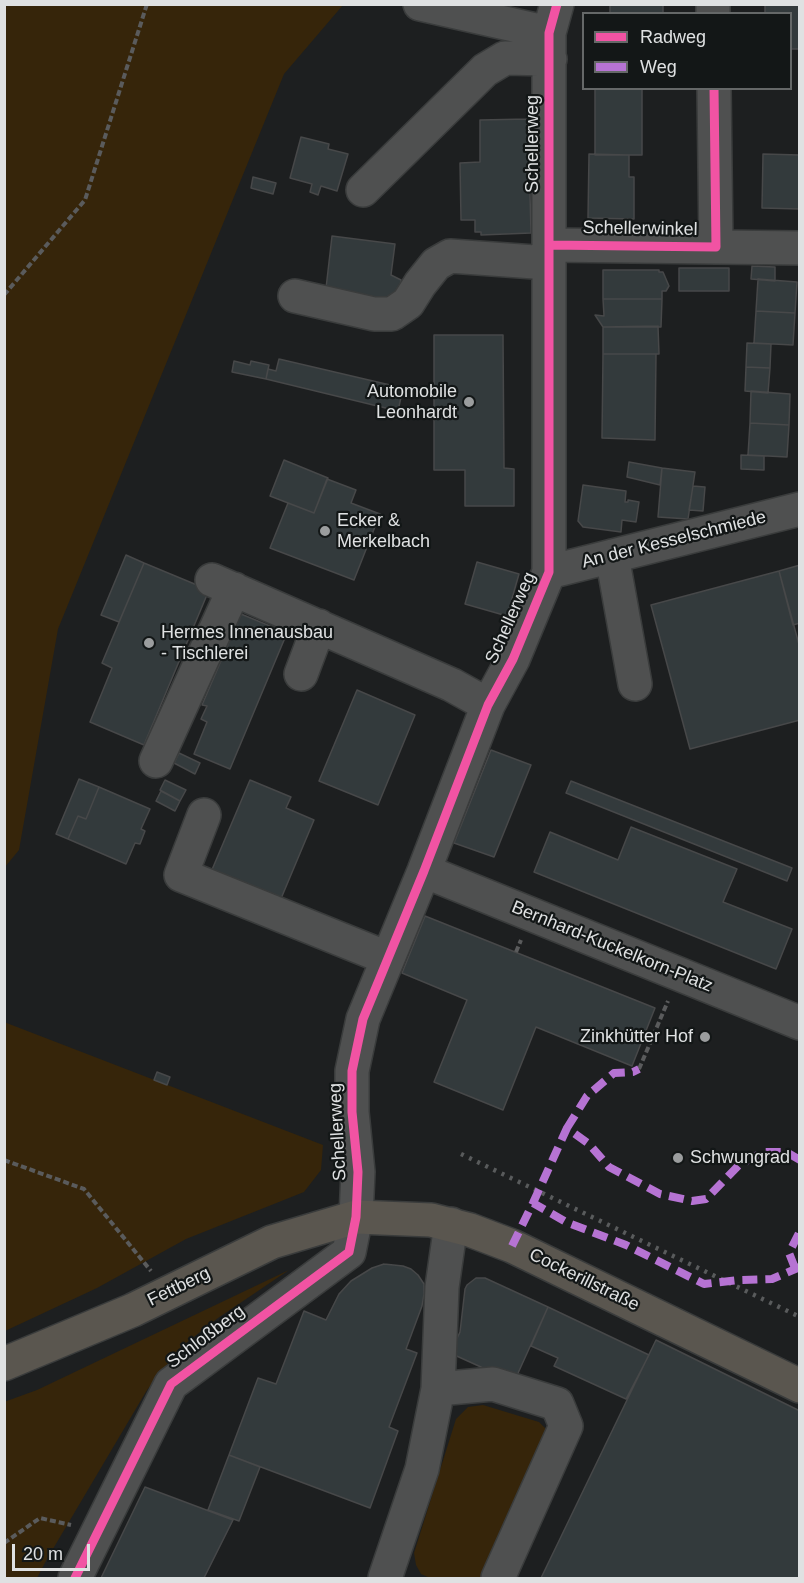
<!DOCTYPE html>
<html>
<head>
<meta charset="utf-8">
<style>
	body { margin:0 }
	#map { position:relative; width:804px; height:1583px; overflow:hidden; background:#1d1f20; font-family:Arial,sans-serif }
	canvas { display:block }
	.frame { position:absolute; inset:0; border:6px solid #dfe1e2; pointer-events:none }
	.legend { position:absolute; left:582px; top:12px; width:210px; height:78px; box-sizing:border-box; background:#131717; border:2px solid #656868; margin:0; padding:8px 10px; list-style:none; font-size:18px; color:#dfe1e2 }
	.legend li { display:flex; align-items:center; gap:12px; height:30px }
	.legend b { width:30px; border:2px solid #656868 }
	.scale { position:absolute; left:12px; top:1544px; width:78px; height:27px; box-sizing:border-box; border:3px solid #dfe1e2; border-top:0; padding-left:8px; font-size:18px; line-height:21px; white-space:nowrap; color:#dfe1e2; -webkit-text-stroke:4px #131717; paint-order:stroke }
</style>
</head>
<body>
<div id="map">
<canvas width="804" height="1583"></canvas>
<div class="frame"></div>
<ul class="legend">
<li><b style="height:8px;background:#f153a3"></b>Radweg</li>
<li><b style="height:8px;background:#b673d3"></b>Weg</li>
</ul>
<div class="scale">20 m</div>
</div>
<script>
const ctx = document.querySelector('canvas').getContext('2d');
ctx.lineJoin = 'round';
function paint(path, color) {
  ctx.fillStyle = color;
  ctx.fill(path, 'evenodd');
}
function shape(rows) {
  const path = new Path2D();
  for (const r of rows) {
    path.moveTo(r[0], r[1]);
    for (let i = 2; i < r.length; i += 2) path.lineTo(r[i], r[i + 1]);
  }
  return path;
}
function trace(path, color, width, dash) {
  ctx.strokeStyle = color;
  ctx.lineWidth = width;
  ctx.lineCap = dash ? 'butt' : 'round';
  ctx.setLineDash(dash || []);
  ctx.stroke(path);
}
function label(font, color, halo, rows, align = 'center') {
  ctx.font = font + ' Arial,sans-serif';
  ctx.lineWidth = 4.5;
  ctx.setLineDash([]);
  ctx.textBaseline = 'middle';
  ctx.strokeStyle = halo;
  ctx.fillStyle = color;
  for (const [text, x, y, turn = 0] of rows) {
    ctx.save();
    ctx.translate(x, y);
    ctx.rotate((+turn || 0) * Math.PI / 180);
    ctx.textAlign = isNaN(turn) ? turn : align;
    if (halo) ctx.strokeText(text, 0, 0);
    ctx.fillText(text, 0, 0);
    ctx.restore();
  }
}
paint(shape([
	[5,4,343,5,284,74,58,629,19,850,5,867],
	[4,1022,323,1145,321,1170,304,1192,186,1239,97,1288,5,1331],
	[289,1270,218,1318,181,1347,147,1390,47,1559,37,1578,5,1578,4,1402,37,1390],
	[483,1405,539,1422,548,1431,482,1578,430,1578,421,1574,416,1565,414,1553,456,1419,468,1407]
]), '#36250a');
const building = shape([
	[610,4,663,4,663,14,610,14,610,4],
	[765,4,800,4,800,49,790,49,790,14,765,14,765,4],
	[595,89,642,89,642,155,595,155,595,89],
	[528,119,531,233,481,235,481,232,475,232,475,220,461,220,460,163,480,162,480,120,528,119],
	[301,137,329,144,328,149,348,154,337,191,321,186,318,195,310,192,312,184,290,178,301,137],
	[589,154,629,155,629,177,634,177,634,219,588,218,589,154],
	[763,154,800,155,800,209,762,208,763,154],
	[253,177,276,183,273,194,251,188,253,177],
	[332,236,395,244,391,275,401,280,398,299,325,297,332,236],
	[752,266,775,267,775,281,751,279,752,266],
	[679,268,729,268,729,291,679,291,679,268],
	[603,270,659,270,659,272,663,272,669,286,666,291,662,291,662,299,603,299,603,270],
	[758,279,797,282,795,313,756,311,758,279],
	[603,299,662,299,661,327,603,327,595,315,604,316,603,299],
	[756,311,795,313,793,345,754,343,756,311],
	[658,326,659,354,603,354,603,327,658,326],
	[434,335,503,335,504,468,514,469,514,506,465,506,465,470,434,470,434,335],
	[747,343,771,344,770,368,746,367,747,343],
	[603,354,656,354,655,440,602,438,603,354],
	[279,359,403,388,398,411,266,379,268,369,276,371,279,359],
	[234,361,250,365,251,361,269,365,266,379,232,372,234,361],
	[746,367,770,368,768,393,745,391,746,367],
	[751,391,790,394,789,425,750,423,751,391],
	[750,423,789,425,787,457,748,455,750,423],
	[741,455,764,456,764,470,741,469,741,455],
	[284,460,328,478,314,513,270,496,284,460],
	[629,462,662,468,660,485,627,477,629,462],
	[662,468,695,472,688,519,658,517,662,468],
	[327,479,356,490,351,503,380,514,354,580,270,548,288,503,314,513,327,479],
	[583,485,626,491,625,502,628,502,628,500,639,502,636,522,622,520,621,532,583,527,578,521,583,485],
	[693,486,705,487,703,511,689,510,693,486],
	[126,555,144,563,119,622,101,615,126,555],
	[477,562,519,574,507,616,465,604,477,562],
	[144,563,209,590,144,745,90,722,112,668,102,663,144,563],
	[800,565,800,623,793,625,779,571,800,565],
	[779,571,800,648,800,720,690,749,651,605,779,571],
	[241,614,287,633,230,769,194,754,207,722,201,719,207,706,202,705,241,614],
	[357,690,415,715,378,805,319,781,357,690],
	[491,750,531,765,494,857,454,843,491,750],
	[179,753,200,763,195,774,174,763,179,753],
	[79,779,99,787,86,819,78,816,68,839,56,834,79,779],
	[165,780,186,790,180,801,160,790,165,780],
	[250,780,291,797,286,808,314,820,280,901,211,872,250,780],
	[571,781,792,868,787,881,566,793,571,781],
	[99,787,150,809,141,829,145,831,140,844,135,843,126,864,68,839,78,816,86,819,99,787],
	[161,791,180,801,175,811,156,801,161,791],
	[631,827,737,869,723,902,792,929,776,969,534,872,550,832,618,860,631,827],
	[425,916,655,1008,632,1066,536,1027,503,1110,434,1082,467,1000,402,973,425,916],
	[157,1072,170,1077,167,1085,154,1080,157,1072],
	[384,1264,403,1266,411,1269,418,1275,424,1284,424,1294,422,1306,406,1349,417,1353,389,1427,398,1431,370,1508,229,1455,258,1378,276,1384,304,1311,326,1320,339,1294,351,1281,372,1268,384,1264],
	[476,1278,485,1278,548,1307,514,1382,450,1353,460,1332,465,1289,467,1285,476,1278],
	[548,1307,649,1355,626,1399,554,1366,558,1358,531,1346,548,1307],
	[656,1340,800,1411,800,1578,541,1578,656,1340],
	[229,1455,260,1467,239,1521,208,1510,229,1455],
	[145,1487,233,1520,204,1578,101,1578,145,1487]
]);
paint(building, '#333a3c');
trace(building, '#474849', 1.5);
const minor = shape([
	[420,4,549,33],
	[713,4,713,14],
	[363,190,485,70,505,58,550,59],
	[549,245,716,247,714,88],
	[716,247,800,248],
	[295,296,374,314,392,314,408,303,420,284,436,264,450,256,549,263],
	[612,556,635,684],
	[549,572,800,509],
	[212,580,452,685,488,705],
	[301,674,319,626],
	[156,761,234,589],
	[204,815,181,875,387,958],
	[424,871,800,1023],
	[438,1389,493,1384,557,1404,566,1426,498,1578],
	[75,1578,171,1384,349,1252,356,1217,358,1172,352,1112,352,1071,363,1019,424,871,488,705,513,659,549,572,549,33,557,4],
	[385,1578,422,1469,438,1389,442,1287,451,1224]
]);
const major = shape([
	[4,1364,133,1310,272,1242,356,1217,431,1220,470,1230,512,1246,800,1386]
]);
trace(minor, '#3a3c3c', 36);
trace(major, '#3a3c3c', 36);
trace(shape([
	[4,295,85,200,147,4],
	[516,952,521,940],
	[639,1069,668,1001],
	[4,1160,84,1189,151,1271],
	[4,1543,40,1518,71,1525]
]), '#5a5b5c', 4, [6, 3]);
trace(minor, '#4f5050', 33);
trace(major, '#5a564f', 33);
trace(shape([
	[461,1154,800,1317]
]), '#595b5c', 4.5, [3, 6]);
trace(shape([
	[567,1128,587,1096,614,1073,633,1072,639,1069],
	[533,1203,567,1128,589,1144,609,1167,660,1194,692,1201,706,1199,739,1165,763,1152,786,1152,800,1160],
	[512,1246,533,1203,566,1222,626,1245,704,1284,739,1280,772,1279,800,1267],
	[795,1268,789,1253,800,1231]
]), '#b673d3', 8, [15, 8]);
trace(shape([
	[549,245,716,247,714,88],
	[75,1578,171,1384,349,1252,356,1217,358,1172,352,1112,352,1071,363,1019,424,871,488,705,513,659,549,572,549,33,557,4]
]), '#f153a3', 9);
for (const [x, y, r, color] of [
	[469,402,6,"#9b9d9e"],
	[325,531,6,"#9b9d9e"],
	[149,643,6,"#9b9d9e"],
	[705,1037,6,"#9b9d9e"],
	[678,1158,6,"#9b9d9e"]
]) {
  const dot = new Path2D();
  dot.arc(x, y, r, 0, 2 * Math.PI);
  ctx.fillStyle = color;
  ctx.fill(dot);
  trace(dot, '#131717', 2);
}
label('18px', '#dfe1e2', '#131717', [
	["Schellerweg",533,144,-90],
	["Schellerwinkel",640,229,1],
	["An der Kesselschmiede",674,540,-14],
	["Schellerweg",511,618,-66],
	["Bernhard-Kuckelkorn-Platz",612,947,22],
	["Schellerweg",338,1132,-93],
	["Cockerillstraße",584,1280,26],
	["Fettberg",179,1287,-26],
	["Schloßberg",206,1337,-37]
]);
label('18px', '#dfe1e2', '#131717', [
	["Automobile",457,392,"right"],
	["Leonhardt",457,413,"right"],
	["Ecker &",337,521],
	["Merkelbach",337,542],
	["Hermes Innenausbau",161,633],
	["- Tischlerei",161,654],
	["Zinkhütter Hof",693,1037,"right"],
	["Schwungrad",690,1158]
], 'left');
</script>
</body>
</html>
